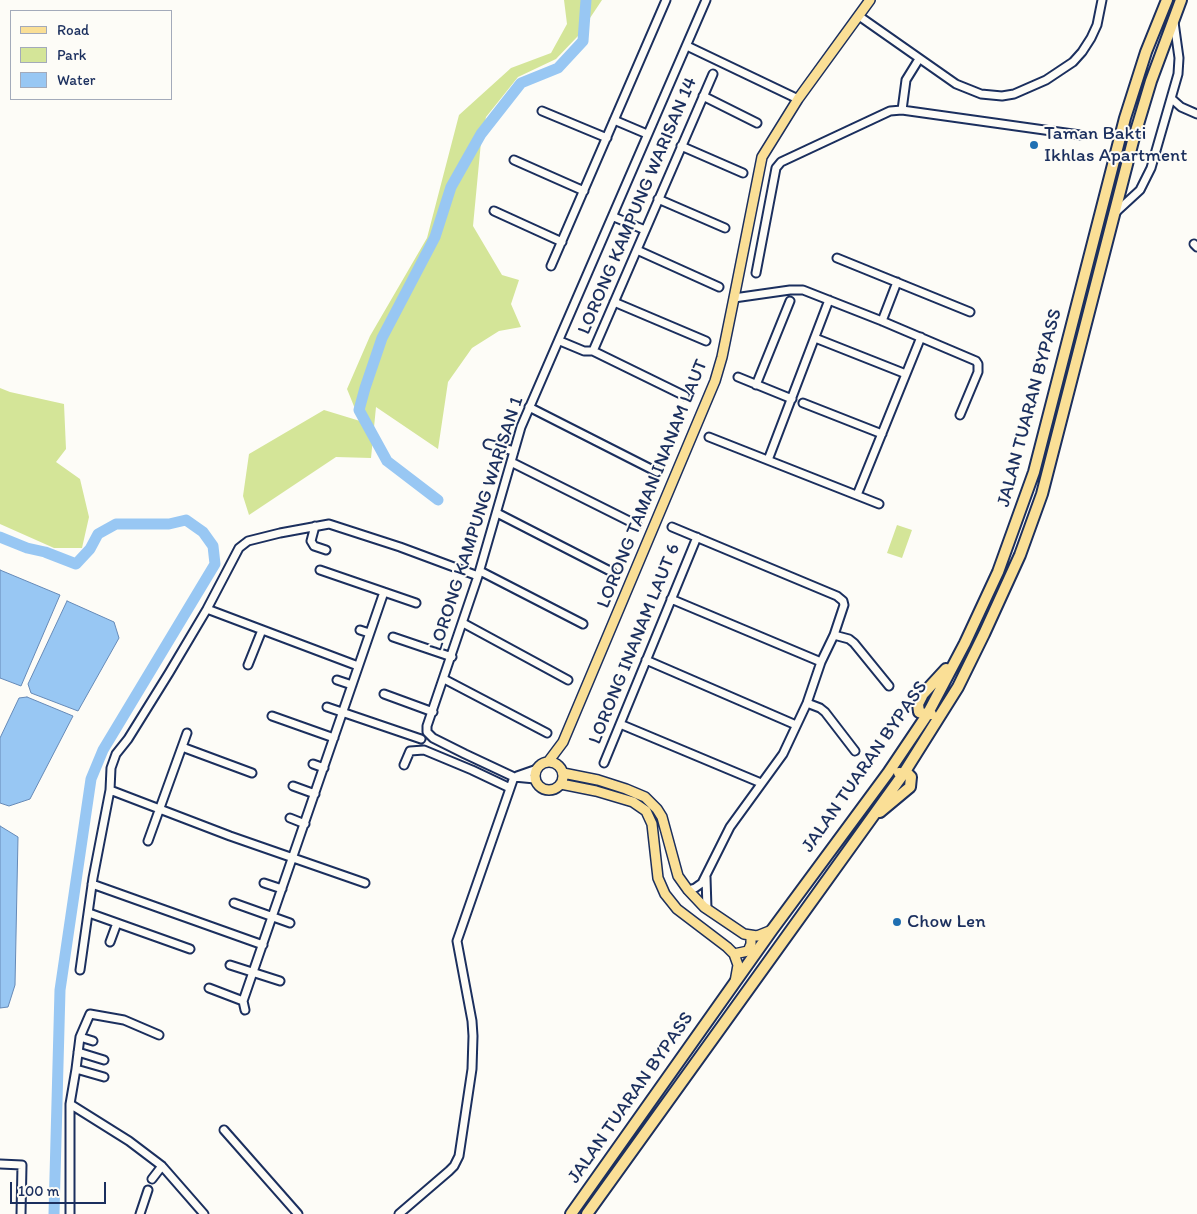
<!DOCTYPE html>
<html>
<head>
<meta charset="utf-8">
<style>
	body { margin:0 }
	#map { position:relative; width:1197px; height:1214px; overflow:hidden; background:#fdfcf7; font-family:Itim,sans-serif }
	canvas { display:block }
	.legend { position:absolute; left:10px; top:10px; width:162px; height:90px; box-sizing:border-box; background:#fdfcf7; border:1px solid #a3aaba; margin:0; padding:6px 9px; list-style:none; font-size:15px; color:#1b2f5e }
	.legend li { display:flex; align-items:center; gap:10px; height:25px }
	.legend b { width:25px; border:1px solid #a3aaba }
	.scale { position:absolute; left:10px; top:1182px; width:96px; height:22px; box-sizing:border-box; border:2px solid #1b2f5e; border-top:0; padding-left:6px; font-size:15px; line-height:18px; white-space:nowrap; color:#1b2f5e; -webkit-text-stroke:4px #fdfcf7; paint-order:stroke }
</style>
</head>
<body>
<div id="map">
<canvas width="1197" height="1214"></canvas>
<ul class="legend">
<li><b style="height:6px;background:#fadf96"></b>Road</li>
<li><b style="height:14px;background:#d4e598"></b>Park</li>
<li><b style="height:14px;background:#98c7f3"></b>Water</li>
</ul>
<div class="scale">100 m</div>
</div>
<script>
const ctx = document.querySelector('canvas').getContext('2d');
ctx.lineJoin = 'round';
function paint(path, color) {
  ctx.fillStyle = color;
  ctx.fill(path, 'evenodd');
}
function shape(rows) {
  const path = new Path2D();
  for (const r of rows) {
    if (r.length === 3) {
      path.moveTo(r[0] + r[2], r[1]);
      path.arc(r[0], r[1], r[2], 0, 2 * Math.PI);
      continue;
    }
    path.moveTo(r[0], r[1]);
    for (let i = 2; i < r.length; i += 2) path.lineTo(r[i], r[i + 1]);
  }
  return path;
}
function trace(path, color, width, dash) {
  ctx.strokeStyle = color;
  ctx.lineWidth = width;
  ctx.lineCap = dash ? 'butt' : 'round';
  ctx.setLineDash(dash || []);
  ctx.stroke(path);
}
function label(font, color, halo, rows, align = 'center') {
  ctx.font = font + ' Itim,sans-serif';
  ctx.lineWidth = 4;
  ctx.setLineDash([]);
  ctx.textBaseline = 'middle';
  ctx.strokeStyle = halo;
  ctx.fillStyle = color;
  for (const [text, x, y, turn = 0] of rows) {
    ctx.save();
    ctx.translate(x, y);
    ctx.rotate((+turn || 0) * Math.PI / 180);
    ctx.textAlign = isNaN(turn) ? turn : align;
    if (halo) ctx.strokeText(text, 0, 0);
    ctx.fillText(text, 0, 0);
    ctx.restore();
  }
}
paint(shape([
	[564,0,602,0,578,36,556,59,518,77,486,117,481,142,473,226,502,275,519,280,511,304,521,327,499,331,472,348,448,382,438,449,376,407,371,458,336,457,249,515,243,496,249,454,324,410,360,421,347,389,370,336,427,238,459,115,511,68,551,53,567,24],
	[0,388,10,392,64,404,66,449,56,462,80,479,89,517,82,548,54,548,0,524],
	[897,525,912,530,902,558,887,553]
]), '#d4e598');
const water = shape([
	[0,570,60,595,21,686,0,678,0,570],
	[67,601,114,622,119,638,78,711,31,693,28,684,67,601],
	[27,697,73,716,30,799,9,806,0,803,0,738,19,698,27,697],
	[0,826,18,837,15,985,8,1007,0,1008,0,826]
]);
paint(water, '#98c7f3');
trace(water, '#668ab7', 1);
trace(shape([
	[438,500,387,461,359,410,365,388,382,338,435,237,451,187,481,134,521,83,558,68,583,41,586,0],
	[0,537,27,548,45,552,76,564,90,549,98,534,116,524,169,524,186,520,203,532,213,546,215,564,103,750,91,779,60,990,54,1214]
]), '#98c7f3', 11);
const minor = shape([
	[859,16,956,84,981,94,1002,96,1014,94,1046,80,1073,62,1082,52,1091,38,1097,25,1102,0],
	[687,46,798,99],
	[703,96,757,123],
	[1172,99,1181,107,1197,114],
	[902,110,906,80,919,59],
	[542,111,607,138],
	[614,120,647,134],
	[681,146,743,173],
	[514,160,584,191],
	[658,199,725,228],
	[494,211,562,242],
	[1115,213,1140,190,1151,168,1178,74,1179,58,1174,22],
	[614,217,645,230],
	[1194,244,1197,247],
	[637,250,719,287],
	[837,258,970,312],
	[551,266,666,0],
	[756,273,776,168,781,162,890,111,902,110,1080,135],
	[734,298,790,290,803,290,882,321,976,361,978,364,978,372,960,415],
	[614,302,706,341],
	[882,321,897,282],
	[815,338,906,374],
	[560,341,584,351,593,351,685,396],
	[593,351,713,74],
	[738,377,792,399],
	[756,385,790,301],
	[803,403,882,434],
	[529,407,657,472],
	[709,437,879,504],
	[488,444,514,451],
	[768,460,829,300],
	[511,462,637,525],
	[857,495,921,337],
	[497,513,612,572],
	[315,526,311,541,314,546,326,550],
	[672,527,837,596,843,601,844,605,834,635,821,662,807,703,783,754,730,827,702,883,695,888,688,890],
	[320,570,416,603],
	[480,571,583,624],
	[671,599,821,662],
	[207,609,358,666],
	[463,623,568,680],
	[360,630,369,633],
	[834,635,849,639,854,643,889,686],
	[393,637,452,657],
	[646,660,796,725],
	[248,665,262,630],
	[444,679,547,733],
	[337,680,352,685],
	[384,694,433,712],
	[807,703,820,708,825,712,855,751],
	[327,707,421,739],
	[272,716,334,738],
	[620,724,761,783],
	[182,747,252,773],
	[604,763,697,537],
	[313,764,324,768],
	[404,765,410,751,424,750,472,770,510,788],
	[517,776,537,769],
	[535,779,514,777,465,754,433,738,427,732,427,726,478,576,521,427,706,0],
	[293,786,315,794],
	[110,790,230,836,365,883],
	[290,818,305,824],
	[148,841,187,733],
	[706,877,707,909],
	[264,883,282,889],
	[92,884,263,945],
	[234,903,290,923],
	[89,913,190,949],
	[110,942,117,923],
	[230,965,280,981],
	[80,970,93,878,110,790,111,768,116,754,128,739,169,673,207,609,239,548,248,541,280,533,329,524,400,547,478,576],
	[209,988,243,1001],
	[245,1010,243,1001,384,592],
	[159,1035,124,1020,90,1014,80,1037,76,1069,70,1104,129,1141,162,1166,204,1214],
	[80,1037,93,1041],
	[78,1052,104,1060],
	[76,1069,104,1077],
	[224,1130,298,1214],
	[0,1164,22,1165,21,1214],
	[152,1179,162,1166],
	[70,1214,70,1104],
	[140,1214,148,1190],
	[399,1214,449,1171,454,1166,459,1156,472,1069,473,1036,472,1021,457,941,514,777]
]);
const major = shape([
	[549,776,14],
	[548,762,563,742,715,381,722,357,734,298,762,157,798,99,870,0],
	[563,773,598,780,626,789,645,797,657,809,662,817,678,876,688,890,704,907,744,934,757,936,772,930],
	[561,784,596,791,633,802,646,811,652,824,658,878,665,894,677,909,727,947,734,954,738,965,735,982],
	[734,954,748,951,751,944,751,936]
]);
const highway = shape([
	[931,714,927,715,919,712,918,704,923,694,946,669],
	[880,812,910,787,911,777,908,774,899,773],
	[571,1214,772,930,888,773,927,715,965,643,998,572,1034,472,1125,118,1146,52,1167,0],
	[587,1214,904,773,958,687,984,634,1020,555,1042,494,1133,141,1151,81,1181,0]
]);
trace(minor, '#1b2f5e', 11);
trace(major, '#1b2f5e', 12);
trace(highway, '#1b2f5e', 14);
trace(minor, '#fdfcf7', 7);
trace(major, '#fadf96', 9);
trace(highway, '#fadf96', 10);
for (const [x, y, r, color] of [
	[1034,145,5,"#1f6fb2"],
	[897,922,5,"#1f6fb2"]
]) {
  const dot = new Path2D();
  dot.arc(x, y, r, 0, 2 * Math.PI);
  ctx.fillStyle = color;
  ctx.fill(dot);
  trace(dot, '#fdfcf7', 2);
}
label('19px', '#1b2f5e', '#fdfcf7', [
	["Taman Bakti",1044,134],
	["Ikhlas Apartment",1044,156],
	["Chow Len",907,922]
], 'left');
label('19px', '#1b2f5e', '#fdfcf7', [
	["LORONG KAMPUNG WARISAN 14",638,206,-67],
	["JALAN TUARAN BYPASS",1030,408,-75],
	["LORONG TAMAN INANAM LAUT",653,484,-68],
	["LORONG KAMPUNG WARISAN 1",477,524,-72],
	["LORONG INANAM LAUT 6",635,644,-68],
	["JALAN TUARAN BYPASS",865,767,-55],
	["JALAN TUARAN BYPASS",631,1098,-55]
]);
</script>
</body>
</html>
